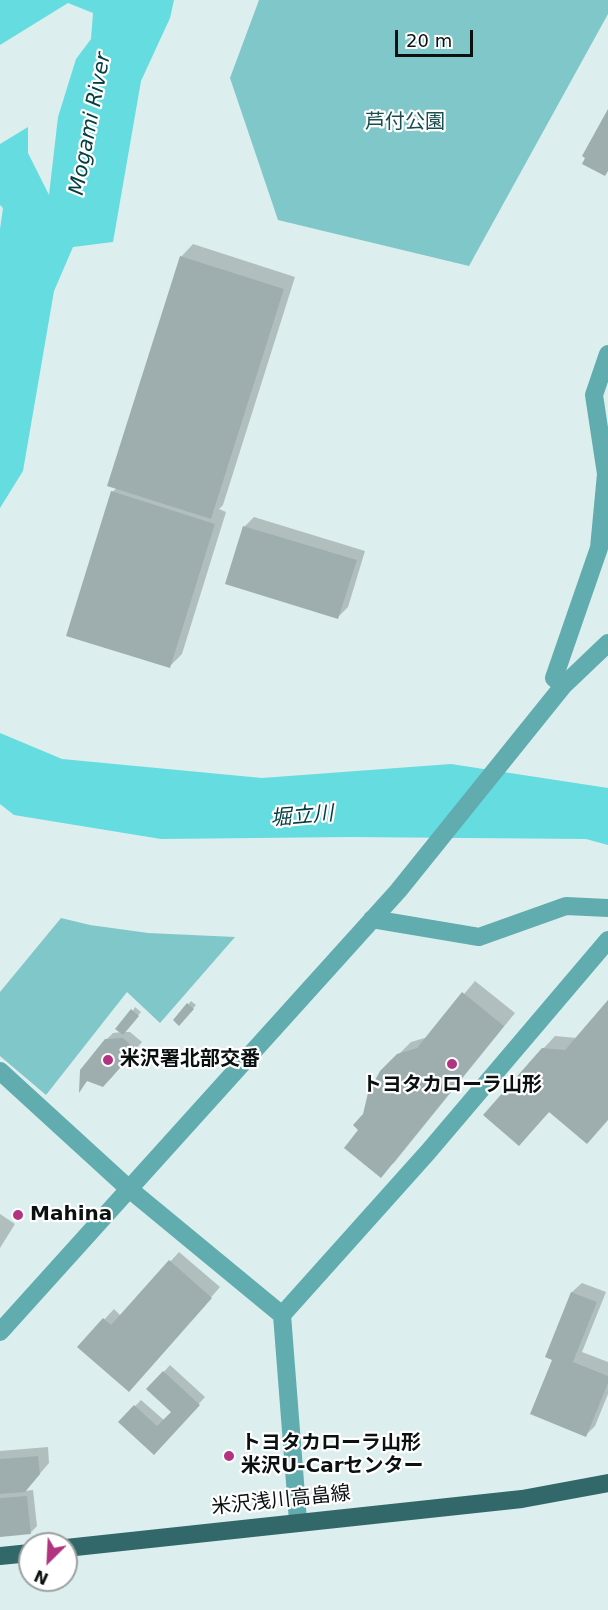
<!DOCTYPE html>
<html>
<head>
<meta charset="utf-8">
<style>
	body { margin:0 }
	#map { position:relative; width:608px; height:1610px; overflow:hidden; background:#dceeee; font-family:"DejaVu Sans",sans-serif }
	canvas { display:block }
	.north { position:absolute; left:18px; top:1532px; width:60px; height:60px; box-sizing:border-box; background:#fff; border:2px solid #9da0a0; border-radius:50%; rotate:204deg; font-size:16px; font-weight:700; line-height:24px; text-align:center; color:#0b1111 }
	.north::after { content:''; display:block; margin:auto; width:21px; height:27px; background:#b23380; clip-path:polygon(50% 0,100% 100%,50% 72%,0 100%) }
	.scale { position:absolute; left:395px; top:30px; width:78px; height:27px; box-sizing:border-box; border:3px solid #0b1111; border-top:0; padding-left:8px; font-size:18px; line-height:21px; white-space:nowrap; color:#0b1111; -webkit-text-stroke:4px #fff; paint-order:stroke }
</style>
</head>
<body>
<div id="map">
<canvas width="608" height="1610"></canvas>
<div class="north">N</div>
<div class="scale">20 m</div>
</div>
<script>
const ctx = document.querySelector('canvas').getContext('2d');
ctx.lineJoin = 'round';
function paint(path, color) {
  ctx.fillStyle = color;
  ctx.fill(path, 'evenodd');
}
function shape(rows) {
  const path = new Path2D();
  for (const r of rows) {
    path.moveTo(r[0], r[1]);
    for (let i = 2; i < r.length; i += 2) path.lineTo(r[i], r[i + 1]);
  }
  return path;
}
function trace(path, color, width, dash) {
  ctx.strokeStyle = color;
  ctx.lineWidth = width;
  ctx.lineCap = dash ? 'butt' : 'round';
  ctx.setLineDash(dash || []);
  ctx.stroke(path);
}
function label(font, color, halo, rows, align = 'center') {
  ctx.font = font + ' "DejaVu Sans","Noto Sans JP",sans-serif';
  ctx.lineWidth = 4.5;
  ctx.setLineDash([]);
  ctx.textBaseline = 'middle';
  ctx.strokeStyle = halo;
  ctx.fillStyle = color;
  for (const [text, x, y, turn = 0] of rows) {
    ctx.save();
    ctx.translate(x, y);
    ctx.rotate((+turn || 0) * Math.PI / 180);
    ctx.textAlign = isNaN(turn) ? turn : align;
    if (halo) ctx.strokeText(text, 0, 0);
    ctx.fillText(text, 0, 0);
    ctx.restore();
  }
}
paint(shape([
	[259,0,608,0,608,14,469,266,278,220,230,78],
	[61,918,90,925,148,933,235,937,160,1023,127,992,46,1095,0,1056,0,992]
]), '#7fc7c9');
paint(shape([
	[0,0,174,0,170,18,141,81,113,242,73,247,54,291,23,471,0,508,0,229,3,208,0,205,0,144,28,127,28,153,49,195,58,117,76,59,91,39,93,13,68,3,0,45],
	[0,733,62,759,262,778,451,764,608,788,608,845,586,839,349,837,161,839,14,815,0,804]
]), '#65dcdf');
paint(shape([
	[193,244,295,277,223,505,219,509,226,512,182,654,170,666,112,492,117,488,181,257],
	[254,517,365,551,348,607,338,617,227,583,245,526],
	[475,981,515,1013,393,1164,360,1129,381,1072,411,1042,428,1037],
	[191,1001,196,1005,182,1021,175,1020],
	[608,1002,608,1119,550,1111,519,1144,543,1049,555,1036,577,1038],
	[135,1007,141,1012,124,1032,130,1032,142,1042,110,1079,88,1080,80,1089,106,1040,113,1033,122,1032],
	[0,1214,15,1224,0,1248],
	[179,1252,220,1287,138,1381,79,1347,114,1309,121,1316],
	[582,1283,606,1292,582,1352,608,1362,608,1394,595,1426,586,1435,554,1359,572,1292],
	[170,1365,205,1397,161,1446,120,1422,141,1400,165,1421,173,1412,148,1389],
	[48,1447,49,1463,25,1491,33,1490,37,1526,30,1533,0,1535,0,1451]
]), '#0003');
paint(shape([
	[608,109,608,171,605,176,582,164,585,158,582,156],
	[180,256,284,289,211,519,107,486],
	[111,491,215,524,170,668,66,636],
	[243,526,357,560,338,619,225,584],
	[462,992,504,1026,381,1178,344,1148,358,1130,353,1125,363,1114,368,1093,380,1071,397,1054,417,1048],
	[608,1000,608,1120,587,1144,549,1112,519,1146,483,1115,542,1048,565,1050],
	[187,1003,194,1009,179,1026,173,1020],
	[131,1009,139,1016,123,1035,115,1029],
	[123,1038,136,1050,103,1087,87,1081,79,1093,80,1070,105,1039],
	[169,1260,212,1298,129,1392,77,1347,103,1318,111,1325],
	[571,1292,597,1302,573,1362,608,1376,608,1383,586,1437,530,1414,552,1360,545,1357],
	[163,1371,200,1405,154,1455,118,1422,134,1405,157,1426,171,1412,146,1389],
	[38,1456,40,1474,25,1492,0,1494,0,1459],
	[27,1496,31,1534,0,1537,0,1498]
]), '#9eaeae');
trace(shape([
	[563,686,554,678,599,548,606,474,594,395,608,354],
	[372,919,479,937,566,906,608,908],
	[0,1071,128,1188,282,1315,298,1521],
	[282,1315,428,1152,608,940],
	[0,1332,398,891,563,686,608,643]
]), '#60acae', 18);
trace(shape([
	[66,1548,522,1499,608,1483],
	[0,1556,30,1553]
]), '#33686a', 18);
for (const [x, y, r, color] of [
	[108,1060,6,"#b23380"],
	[452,1064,6,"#b23380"],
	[18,1215,6,"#b23380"],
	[229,1456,6,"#b23380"]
]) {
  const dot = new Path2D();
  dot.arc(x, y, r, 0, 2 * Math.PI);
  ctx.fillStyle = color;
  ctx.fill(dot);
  trace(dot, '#fff', 2);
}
label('20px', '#194e4f', '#fff', [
	["芦付公園",405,123]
]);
label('bold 20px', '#0b1111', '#fff', [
	["米沢署北部交番",120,1060],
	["トヨタカローラ山形",452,1086,"center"],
	["Mahina",30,1215],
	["トヨタカローラ山形",241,1444],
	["米沢U-Carセンター",241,1467]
], 'left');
label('20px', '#0b1111', '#fff', [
	["米沢浅川高畠線",281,1501,-6]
]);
label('italic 21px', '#033e40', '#fff', [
	["Mogami River",91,124,-79],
	["堀立川",302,817,-5]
]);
</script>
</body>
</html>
